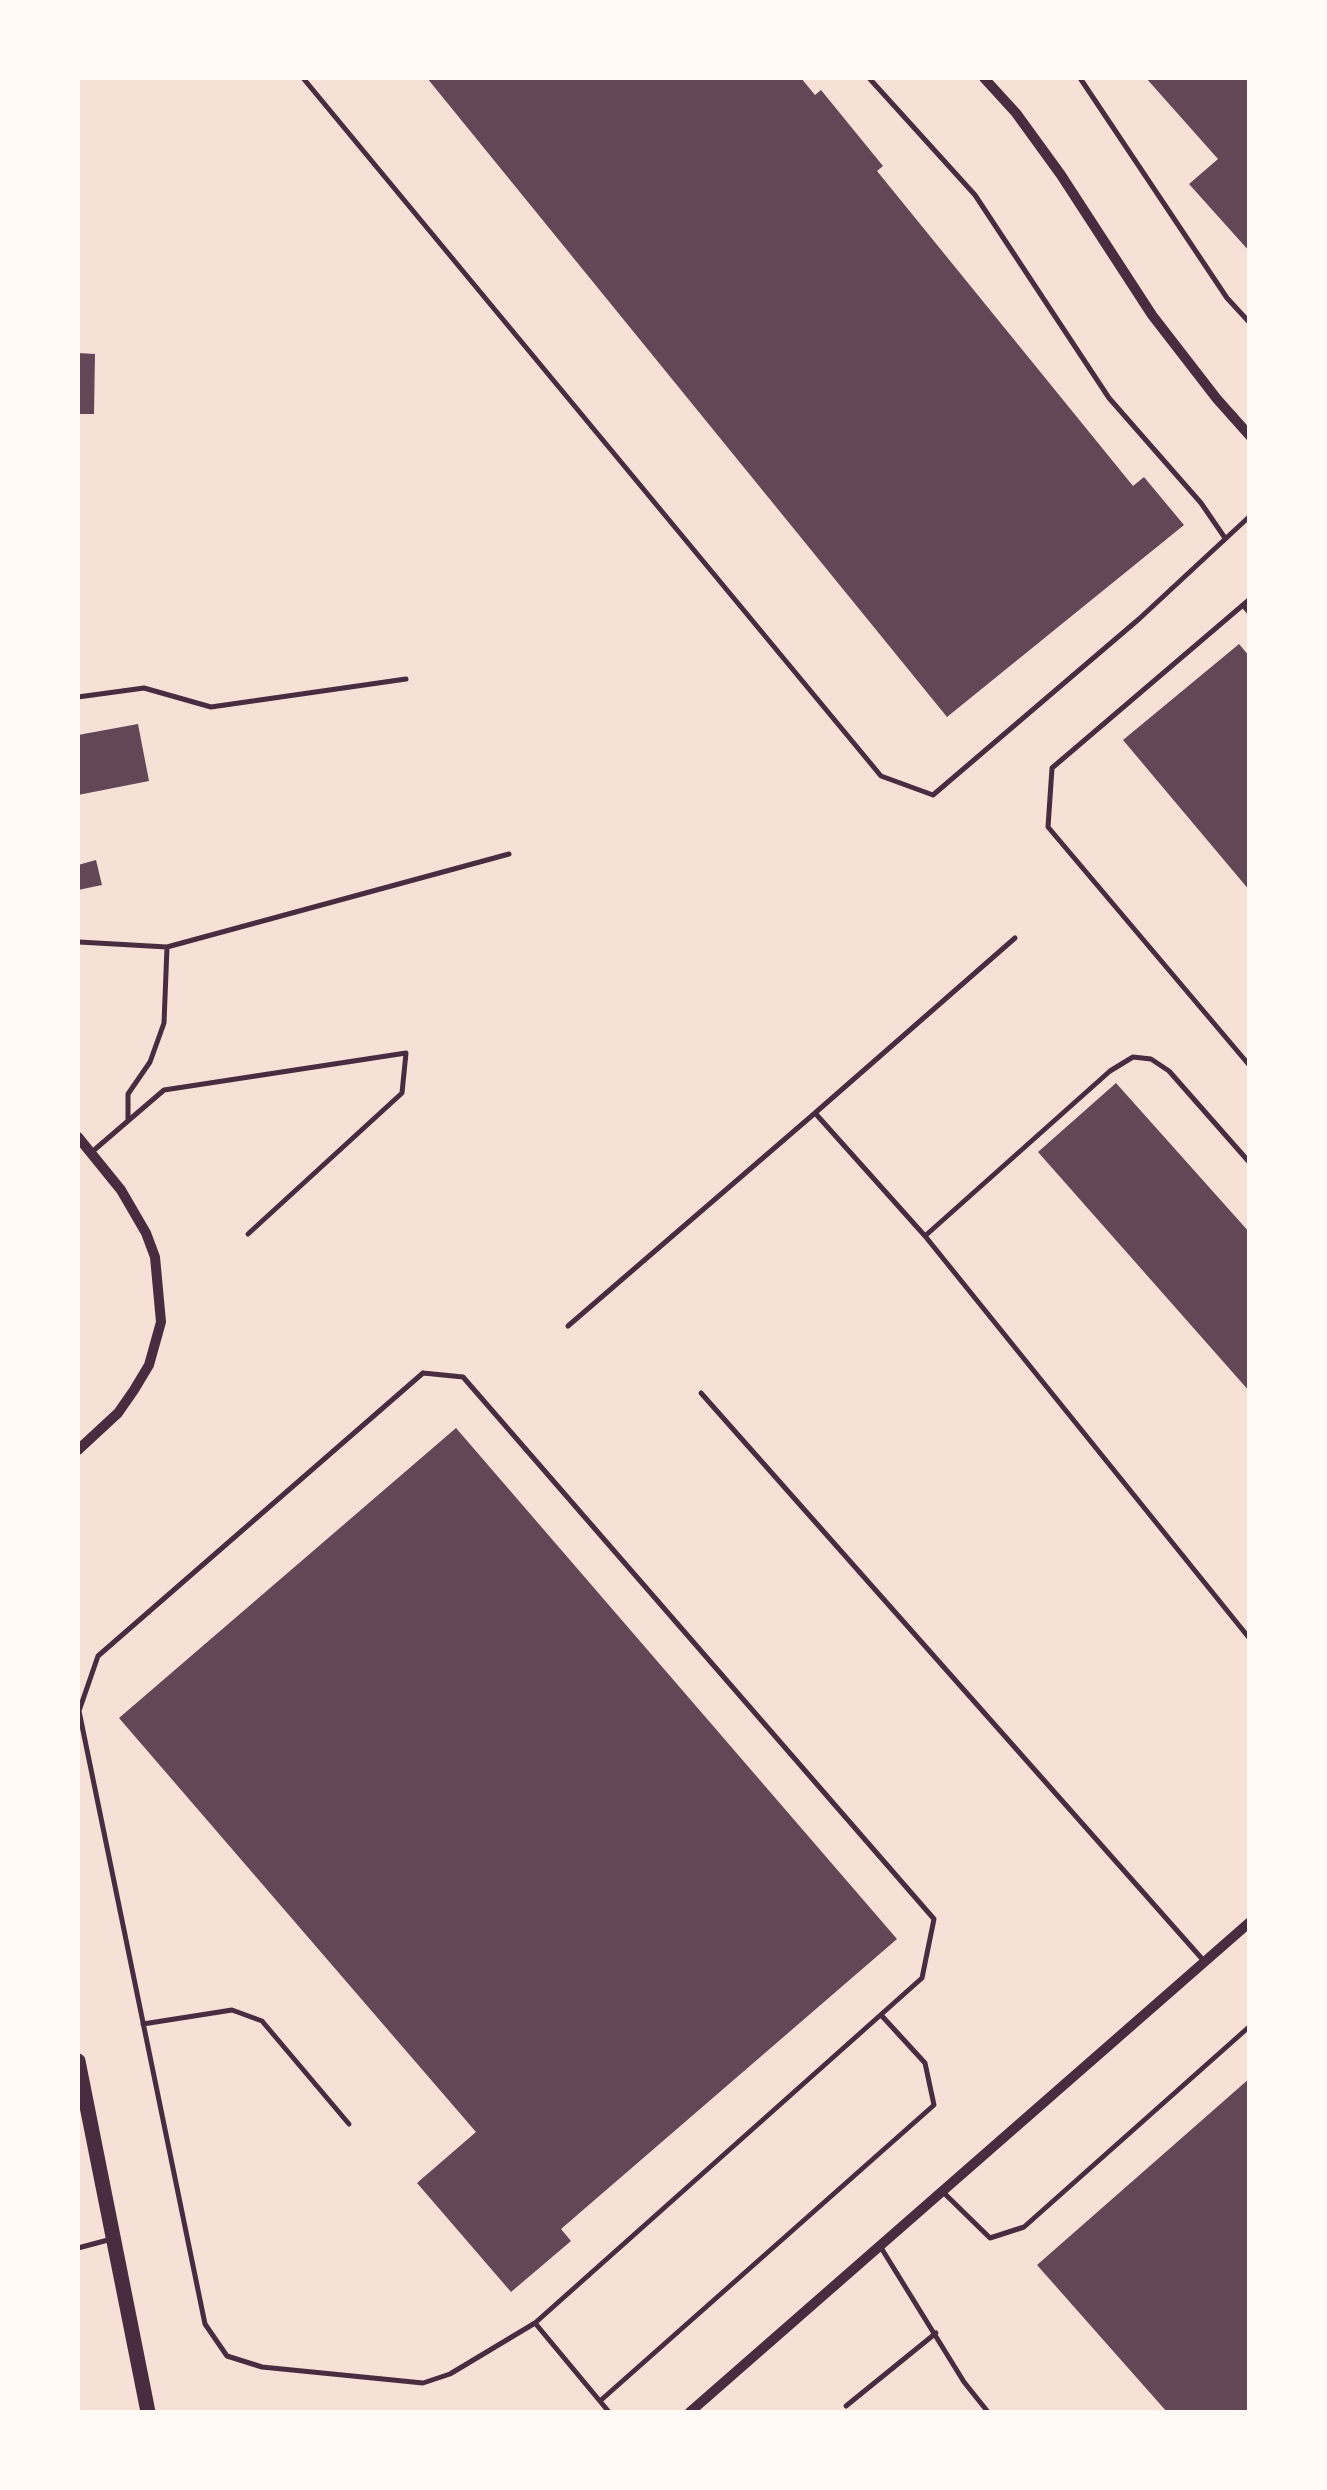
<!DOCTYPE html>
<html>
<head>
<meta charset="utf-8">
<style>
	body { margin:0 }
	#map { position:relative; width:1327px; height:2490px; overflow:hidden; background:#f7e1d7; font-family:"Public Sans",sans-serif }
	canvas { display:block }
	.frame { position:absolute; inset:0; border:80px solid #fffaf5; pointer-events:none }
</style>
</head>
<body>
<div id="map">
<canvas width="1327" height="2490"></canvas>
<div class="frame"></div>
</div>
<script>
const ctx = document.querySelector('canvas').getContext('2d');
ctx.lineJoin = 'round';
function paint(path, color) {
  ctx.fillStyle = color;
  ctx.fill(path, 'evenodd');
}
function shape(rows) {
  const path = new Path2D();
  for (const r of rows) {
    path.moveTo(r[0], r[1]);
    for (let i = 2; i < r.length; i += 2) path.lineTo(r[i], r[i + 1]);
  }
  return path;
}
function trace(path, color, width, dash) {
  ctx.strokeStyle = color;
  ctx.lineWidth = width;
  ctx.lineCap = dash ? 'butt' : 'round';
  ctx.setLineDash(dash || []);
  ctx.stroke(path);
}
paint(shape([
	[427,78,801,78,815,95,821,90,883,166,877,171,1133,486,1144,477,1184,525,947,717],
	[1146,78,1250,78,1250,252,1189,184,1218,159],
	[78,353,95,354,94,414,78,414],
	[1239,644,1250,657,1250,891,1123,740],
	[138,724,149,781,78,795,78,735],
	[96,860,102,885,78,890,78,865],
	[1116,1083,1250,1233,1250,1392,1038,1152],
	[456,1428,897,1939,561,2229,571,2241,511,2292,417,2183,476,2132,119,1718],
	[1250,2078,1250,2412,1167,2412,1037,2265]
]), '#644757');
trace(shape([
	[303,78,881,776,933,795,1139,619,1250,516],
	[869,78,975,195,1109,398,1201,503,1225,538],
	[1080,78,1227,298,1250,323],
	[1250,599,1052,768,1048,827,1250,1066],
	[1243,605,1250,613],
	[78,697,144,688,211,707,406,679],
	[79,942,167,947,509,854],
	[815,1113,1015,938],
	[128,1120,128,1094,150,1062,164,1023,167,947],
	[93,1151,164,1090,406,1053,402,1093,248,1234],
	[1250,1163,1169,1071,1151,1059,1133,1057,1110,1071,925,1236,1250,1639],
	[568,1326,815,1113,925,1236],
	[423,1373,463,1377,934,1919,922,1978,535,2323,450,2374,423,2383,262,2367,227,2356,205,2324,79,1711,98,1656,423,1373],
	[701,1393,1204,1961],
	[143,2024,232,2010,262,2021,349,2124],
	[944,2193,990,2238,1024,2227,1250,2026],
	[880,2246,964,2382,988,2412],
	[78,2248,108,2240],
	[535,2323,609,2412],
	[600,2401,934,2105,925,2063,881,2015],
	[846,2406,936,2333]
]), '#4a2c40', 5);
trace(shape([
	[984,78,1016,113,1061,175,1152,315,1217,399,1250,436],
	[78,1137,121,1190,146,1233,155,1257,161,1322,149,1365,134,1390,118,1413,78,1450],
	[690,2412,1250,1922]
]), '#4a2c40', 10);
trace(shape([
	[78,2061,148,2412]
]), '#4a2c40', 15);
</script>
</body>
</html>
